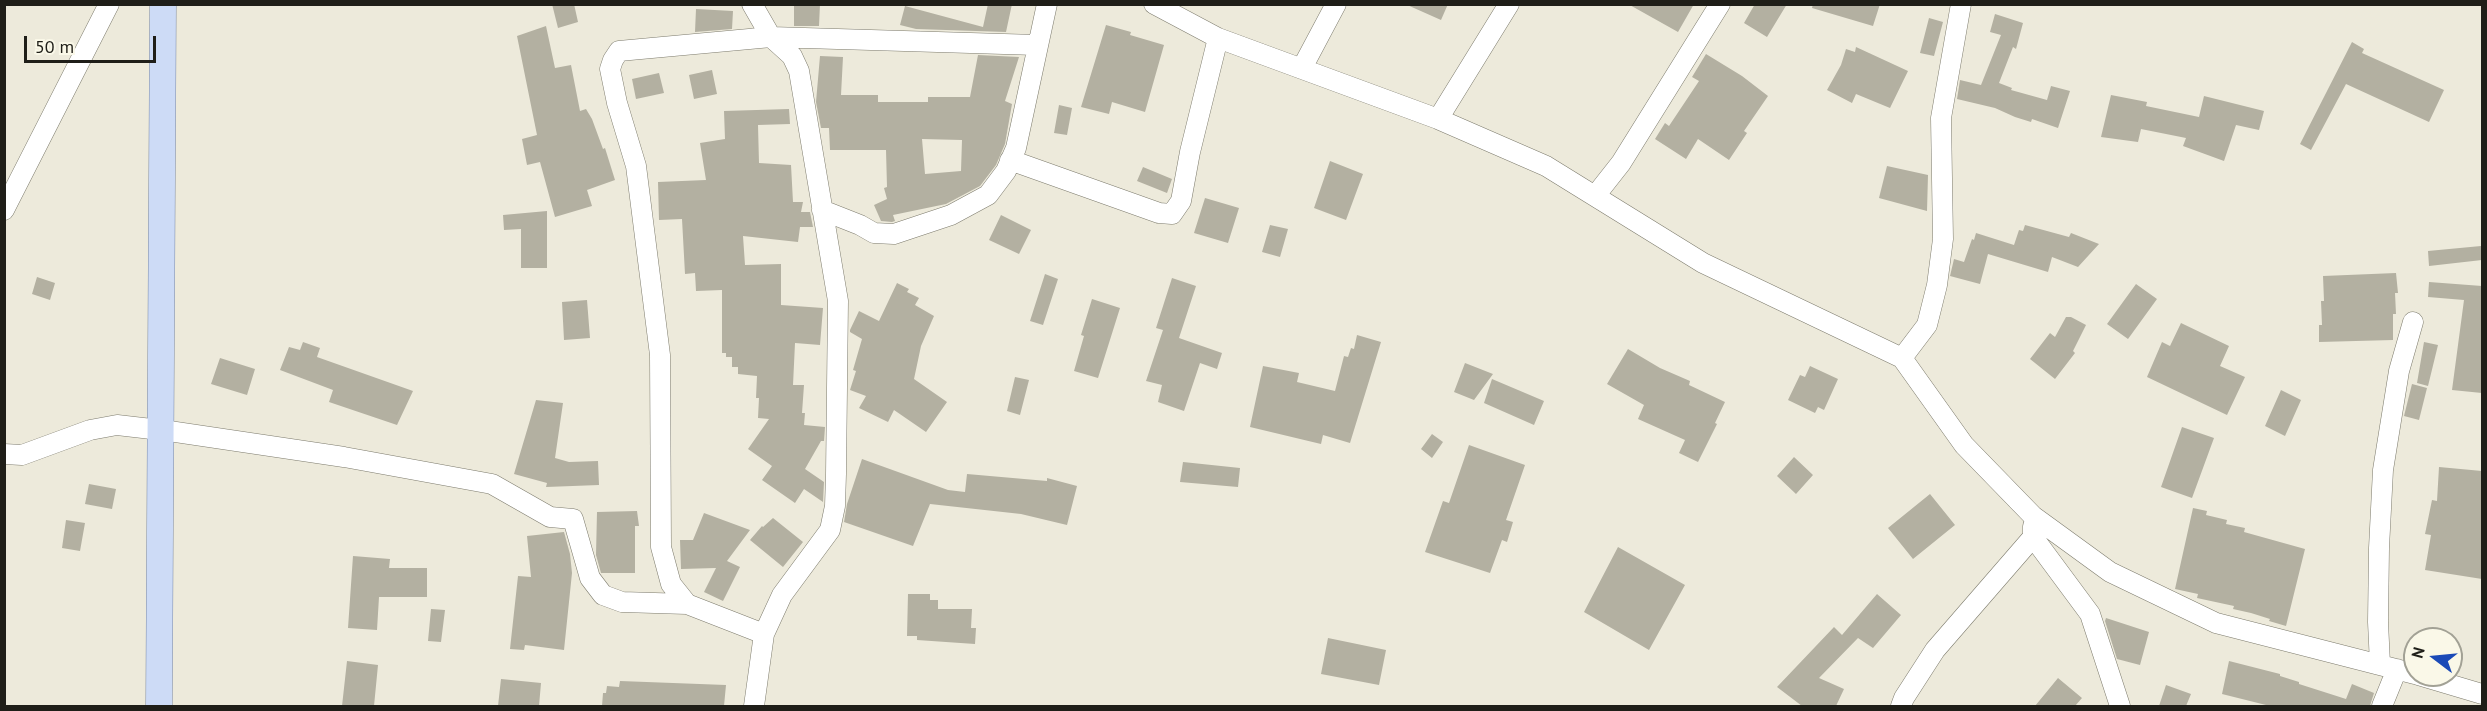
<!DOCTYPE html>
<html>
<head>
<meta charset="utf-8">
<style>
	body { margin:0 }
	#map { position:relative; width:2487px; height:711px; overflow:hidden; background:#edeadb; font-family:"PT Sans",sans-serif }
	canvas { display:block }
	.frame { position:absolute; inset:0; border:6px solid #1f1e18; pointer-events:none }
	.north { position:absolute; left:2403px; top:627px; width:60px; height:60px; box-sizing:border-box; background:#faf8e8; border:2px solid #a2a195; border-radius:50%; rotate:286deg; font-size:16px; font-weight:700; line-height:24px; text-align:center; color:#1f1e18 }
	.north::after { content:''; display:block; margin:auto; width:21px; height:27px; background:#1b4ab7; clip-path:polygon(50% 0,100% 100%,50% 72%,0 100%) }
	.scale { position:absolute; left:24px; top:36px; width:132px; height:27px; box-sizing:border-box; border:3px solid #1f1e18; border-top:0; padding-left:8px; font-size:18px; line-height:21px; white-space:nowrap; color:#1f1e18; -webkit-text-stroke:4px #faf8e8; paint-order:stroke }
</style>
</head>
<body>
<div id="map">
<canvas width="2487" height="711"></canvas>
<div class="frame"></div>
<div class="north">N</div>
<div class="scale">50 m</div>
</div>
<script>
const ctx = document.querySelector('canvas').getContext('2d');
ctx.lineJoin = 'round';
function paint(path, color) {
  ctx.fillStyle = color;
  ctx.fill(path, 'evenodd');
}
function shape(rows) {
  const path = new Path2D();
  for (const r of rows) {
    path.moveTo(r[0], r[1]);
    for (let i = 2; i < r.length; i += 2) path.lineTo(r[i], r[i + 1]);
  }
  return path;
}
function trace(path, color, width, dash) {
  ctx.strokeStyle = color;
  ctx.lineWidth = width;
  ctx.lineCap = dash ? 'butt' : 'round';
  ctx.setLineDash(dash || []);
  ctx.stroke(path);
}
paint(shape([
	[552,4,574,4,578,22,558,28],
	[794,4,820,4,819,26,794,26],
	[988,4,1012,4,1006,32,916,29,900,25,905,6,983,27],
	[1405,4,1448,4,1441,20],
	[1628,4,1694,4,1678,32],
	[1755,4,1787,4,1767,37,1744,23],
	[1813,4,1880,4,1873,26,1812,8],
	[696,9,733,11,732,29,695,32],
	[1995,14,2023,23,2016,49,2013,47,1999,83,2012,88,2011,90,2047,100,2051,86,2070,91,2058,128,2032,119,2031,122,2015,117,1995,108,1957,99,1960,80,1981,85,2001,35,1990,32],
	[1929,18,1943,22,1934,56,1920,53],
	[1106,25,1131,32,1130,35,1164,45,1145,112,1112,102,1109,114,1081,107],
	[546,26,555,68,571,65,580,111,586,109,592,119,603,149,605,148,615,180,587,190,592,206,555,217,540,162,527,165,522,139,537,135,517,36],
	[2352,42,2364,49,2362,53,2444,90,2429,122,2346,84,2311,150,2300,144],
	[1856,47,1908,71,1890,108,1856,94,1852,103,1827,90,1841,65,1846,49,1855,52],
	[1706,54,1742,76,1768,96,1744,131,1747,133,1729,160,1698,139,1686,159,1655,139,1665,123,1669,126,1699,81,1692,77],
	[978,55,1019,57,1005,101,1012,104,1005,144,996,165,980,186,946,204,893,215,895,221,892,222,881,221,874,205,887,199,884,188,887,187,886,150,830,150,829,128,821,128,816,102,820,56,843,57,841,95,878,95,878,102,928,102,928,97,970,97],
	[922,139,962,140,961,171,925,174],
	[712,70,717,94,694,99,689,75],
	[659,73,664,93,636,99,632,79],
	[2111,95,2147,102,2146,106,2199,117,2204,96,2264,111,2259,130,2236,125,2224,161,2183,146,2186,138,2141,129,2138,142,2101,137],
	[1059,105,1072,108,1067,135,1054,133],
	[789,109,790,124,758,125,759,163,791,165,793,202,803,202,801,212,810,212,813,227,800,227,798,242,743,236,745,265,781,264,781,305,823,308,820,345,795,343,793,385,804,385,802,413,805,413,804,425,825,427,824,441,821,441,805,469,824,482,823,502,804,489,795,503,762,480,772,466,748,449,769,419,758,418,759,398,756,398,757,376,738,374,738,367,732,367,732,357,726,357,726,353,722,353,722,290,696,291,695,273,685,274,682,219,659,220,658,182,706,180,700,143,725,139,724,111],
	[1330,161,1363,174,1346,220,1314,208],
	[1887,166,1928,175,1927,211,1879,198],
	[1143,167,1172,179,1167,193,1137,181],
	[1205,198,1239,208,1228,243,1194,233],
	[547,211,547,268,521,268,521,229,504,230,503,215],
	[1001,215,1031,230,1019,254,989,240],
	[1270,225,1288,229,1280,257,1262,252],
	[2025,225,2069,237,2071,233,2099,244,2078,267,2052,257,2048,272,1988,254,1980,284,1950,276,1954,259,1964,262,1972,239,1974,240,1976,233,2014,245,2019,230,2023,231],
	[2481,246,2482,260,2429,266,2428,251],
	[2396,273,2398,293,2395,293,2396,314,2393,314,2393,340,2319,342,2319,325,2322,325,2321,301,2324,301,2323,276],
	[1045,274,1058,279,1043,325,1030,321],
	[37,277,55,283,50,300,32,294],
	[1172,278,1196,286,1179,338,1222,353,1217,369,1200,363,1184,411,1158,402,1162,385,1146,381,1163,330,1156,328],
	[2429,282,2482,286,2482,393,2452,390,2464,300,2428,297],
	[897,283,909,289,907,292,919,298,915,305,934,316,921,346,914,379,947,402,926,432,894,410,888,422,859,408,866,396,850,390,856,371,853,370,862,339,850,332,850,330,859,311,879,321],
	[2136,284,2157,299,2128,339,2107,324],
	[1092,299,1120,308,1098,378,1074,371,1084,336,1081,335],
	[587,300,590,338,564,340,562,302],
	[2066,317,2071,317,2086,325,2073,351,2075,353,2055,379,2030,359,2050,333,2055,337],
	[2181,323,2229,346,2220,366,2245,377,2227,415,2147,377,2162,342,2170,346],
	[1357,335,1381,342,1350,443,1323,435,1321,444,1250,427,1263,366,1299,373,1297,382,1335,391,1344,356,1348,357,1351,348,1354,349],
	[303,342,320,348,317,357,413,391,397,425,329,402,333,390,280,370,289,347,300,350],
	[2424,342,2438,345,2428,386,2417,383],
	[1628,349,1660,368,1690,381,1689,385,1725,402,1715,423,1717,424,1698,462,1679,453,1685,440,1638,419,1644,405,1607,384],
	[220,358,255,369,247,395,211,384],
	[1465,363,1493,374,1474,400,1454,392],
	[1810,366,1838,379,1824,410,1818,407,1815,413,1788,400,1800,375,1805,377],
	[1015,377,1029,380,1020,415,1007,411],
	[1492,379,1544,401,1534,425,1484,403],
	[2412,384,2427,388,2419,420,2404,416],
	[2281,390,2301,400,2285,436,2265,426],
	[536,400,563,403,555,458,569,462,598,461,599,485,546,487,547,483,514,474],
	[2182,427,2214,438,2192,498,2161,487],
	[1432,434,1443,442,1432,458,1421,449],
	[1469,445,1525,465,1506,520,1513,522,1507,542,1502,540,1490,573,1425,552,1443,501,1449,503],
	[1794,457,1813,475,1796,494,1777,476],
	[862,459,948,490,965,492,967,474,1047,481,1047,478,1077,486,1067,525,1021,514,930,504,913,546,844,522,847,504],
	[1183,462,1240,468,1238,487,1180,482],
	[2439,467,2482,471,2482,579,2425,570,2431,535,2425,534,2432,500,2437,501],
	[89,484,116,489,112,509,85,504],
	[1930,494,1955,525,1913,559,1888,528],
	[2193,508,2207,511,2206,515,2227,520,2226,524,2245,528,2244,532,2305,549,2286,626,2269,621,2270,619,2251,613,2233,609,2234,606,2197,598,2198,594,2175,589],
	[637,511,639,526,635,526,635,573,601,573,596,555,597,512],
	[704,513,750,530,727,561,740,567,723,601,704,592,716,568,681,569,680,540,693,540],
	[773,518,803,542,783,567,750,540,762,526,763,527],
	[66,520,85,523,80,551,62,548],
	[564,532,570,554,572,573,564,650,525,645,524,650,510,649,518,576,531,577,527,536],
	[1618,547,1685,585,1649,650,1584,612],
	[353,556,390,559,389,568,427,568,427,597,379,597,377,630,348,628],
	[908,594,930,594,930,600,938,600,938,609,972,609,971,628,976,628,975,644,917,640,917,636,907,636],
	[1877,594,1901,615,1873,648,1858,638,1819,678,1844,689,1836,706,1802,706,1777,687,1834,627,1842,635],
	[431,609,445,610,441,642,428,641],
	[2106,618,2149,632,2140,665,2117,659,2105,621],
	[1328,638,1386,650,1379,685,1321,674],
	[347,661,378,665,374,706,342,706],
	[2229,661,2280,674,2280,676,2299,682,2299,684,2346,699,2352,684,2374,693,2370,706,2270,706,2222,694],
	[2058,678,2082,698,2075,706,2035,706],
	[501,679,541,683,539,706,498,706],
	[620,681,726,685,724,706,602,706,603,693,606,693,607,686,619,687],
	[2166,685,2191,694,2186,706,2159,706]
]), '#b3b0a1');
const minor = shape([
	[752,4,771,37,792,56,799,71,838,301,836,474,835,506,830,530,782,595,764,634,754,706],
	[1154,4,1218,38,1438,119,1546,166,1703,263,1902,358,1964,445,2033,516,2110,572,2216,623,2415,674],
	[1302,68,1336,4],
	[1438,119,1509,4],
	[1010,160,1159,213,1172,214,1181,201,1190,152,1218,38],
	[1595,196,1621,163,1720,4],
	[4,210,109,4],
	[822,210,860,225,874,233,894,234,951,215,988,195,1006,171,1016,148,1047,4],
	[1902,358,1927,325,1937,285,1943,239,1941,118,1961,4],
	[4,454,22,455,90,430,117,425,169,431,344,457,492,484,550,517,573,519,590,578,603,595,622,602,687,604],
	[2033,526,2033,537,2090,614,2120,706],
	[764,634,687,604,671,584,661,547,660,355,636,166,617,103,610,69,613,60,619,51,771,37,1037,45],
	[2380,664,2378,622,2379,548,2383,470,2399,371,2413,322],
	[2418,675,2482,694],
	[1901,706,1904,698,1935,650,2033,537],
	[2382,706,2397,669]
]);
const major = shape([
	[159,706,163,4]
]);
trace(minor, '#7d7b6d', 21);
trace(major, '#7b89a4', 27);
trace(minor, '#fff', 20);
trace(major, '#cddbf6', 26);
</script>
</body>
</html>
